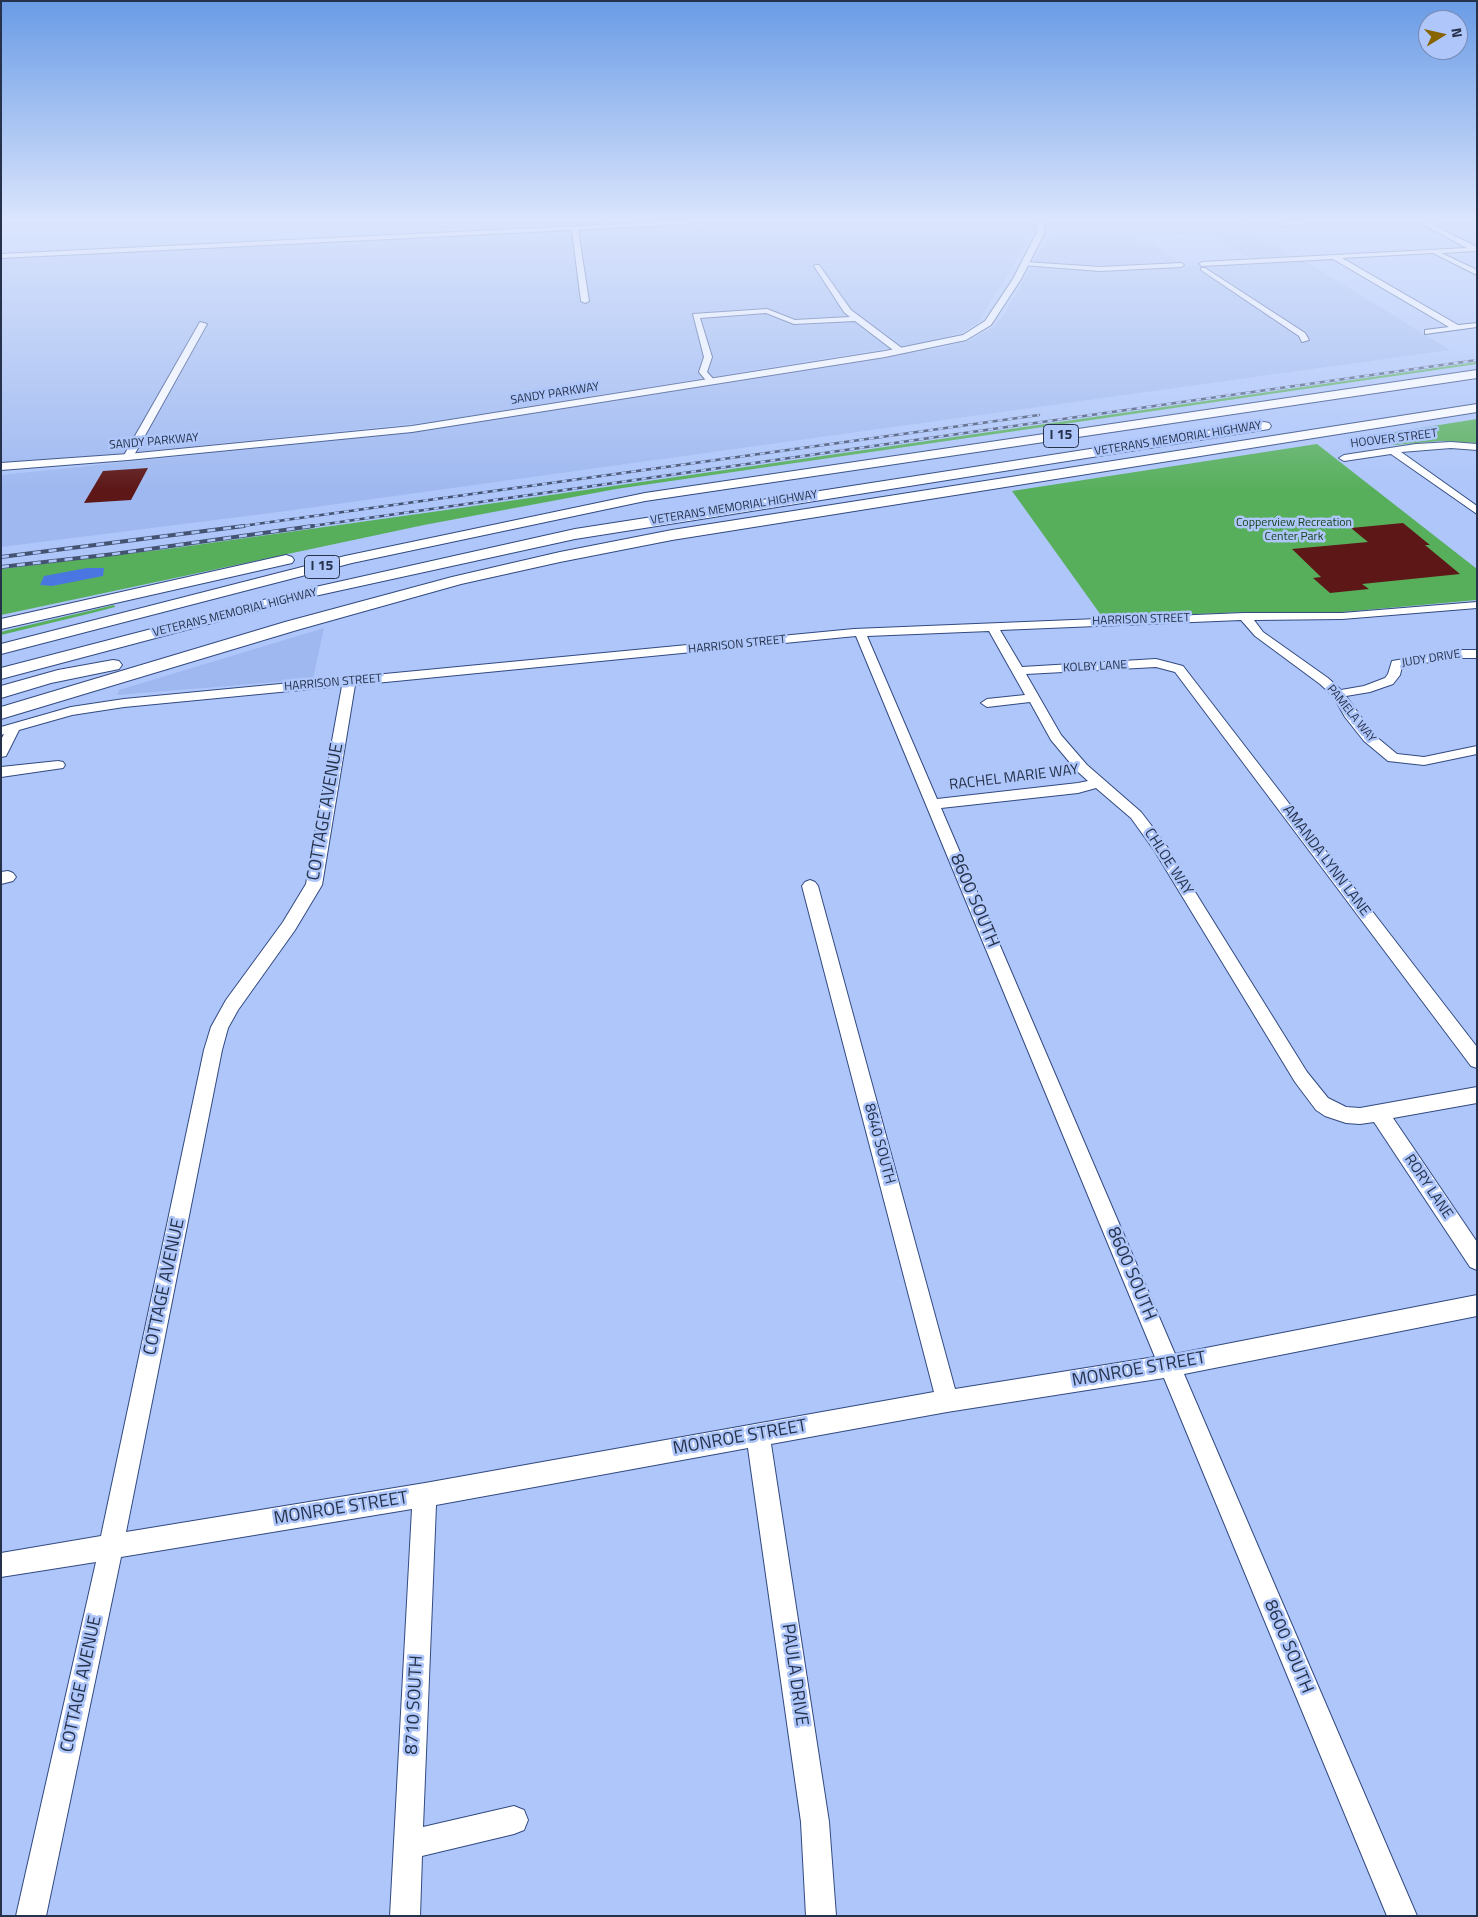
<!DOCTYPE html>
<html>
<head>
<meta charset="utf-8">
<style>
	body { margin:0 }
	#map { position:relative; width:1478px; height:1917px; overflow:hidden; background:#aec6fa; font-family:"Titillium Web",sans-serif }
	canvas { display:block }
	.frame { position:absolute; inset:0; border:2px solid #26324b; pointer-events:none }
	.north { position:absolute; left:1418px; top:10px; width:50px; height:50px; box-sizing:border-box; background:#aec6fa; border:1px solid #788bb4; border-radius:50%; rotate:81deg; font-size:14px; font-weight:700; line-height:20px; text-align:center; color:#26324b }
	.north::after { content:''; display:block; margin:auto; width:18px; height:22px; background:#876400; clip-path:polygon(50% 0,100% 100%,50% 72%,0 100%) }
</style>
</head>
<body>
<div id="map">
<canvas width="1478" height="1917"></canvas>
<div class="frame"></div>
<div class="north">N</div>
</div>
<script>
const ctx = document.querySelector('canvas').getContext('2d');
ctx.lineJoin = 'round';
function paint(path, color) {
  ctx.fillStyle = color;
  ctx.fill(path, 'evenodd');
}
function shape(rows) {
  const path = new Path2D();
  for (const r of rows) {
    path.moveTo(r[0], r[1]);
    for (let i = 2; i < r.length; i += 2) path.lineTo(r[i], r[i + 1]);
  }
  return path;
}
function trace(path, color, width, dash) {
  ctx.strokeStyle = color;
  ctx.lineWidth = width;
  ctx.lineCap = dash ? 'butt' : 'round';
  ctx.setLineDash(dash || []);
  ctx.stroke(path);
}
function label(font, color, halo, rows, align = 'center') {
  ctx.font = font + ' "Titillium Web",sans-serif';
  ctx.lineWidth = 5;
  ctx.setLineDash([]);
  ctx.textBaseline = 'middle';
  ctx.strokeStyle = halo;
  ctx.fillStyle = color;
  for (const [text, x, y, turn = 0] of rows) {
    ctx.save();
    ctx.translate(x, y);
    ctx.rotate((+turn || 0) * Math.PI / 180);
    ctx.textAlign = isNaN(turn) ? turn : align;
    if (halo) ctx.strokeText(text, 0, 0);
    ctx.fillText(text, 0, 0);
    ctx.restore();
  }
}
paint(shape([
	[794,220,1034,220,1036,228,978,323,963,332,934,341,431,422,107,455,1,463,1,257],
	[1048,220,1237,220,1295,258,1253,260,1216,237,1186,233,1142,238,1140,241,1152,243,1181,263,1110,267,1040,264,1034,261,1051,232],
	[1298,260,1303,260,1450,350,279,512,1,547,1,475,425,431,940,348,971,340,993,327,1004,314,1030,268,1034,267,1116,270],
	[324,628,313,679,117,695,119,690]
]), '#9fb9f0');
paint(shape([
	[1477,362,1477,364,616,489,424,525,1,615,1,569,167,549,439,511],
	[1477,419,1477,443,1440,441,1394,445,1376,435],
	[1317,444,1477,569,1477,600,1343,612,1246,612,1103,618,1012,491],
	[114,605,115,607,92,613,1,635,1,632,8,630]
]), '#57af5c');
paint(shape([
	[87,568,104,568,103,576,52,586,40,585,44,576]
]), '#4a76e1');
paint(shape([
	[148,468,131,500,84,503,103,471],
	[1403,523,1430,545,1425,545,1460,574,1362,584,1369,589,1330,593,1313,578,1321,577,1292,549,1368,542,1351,528]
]), '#5d1717');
const minor = shape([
	[701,220,752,220,578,230,589,301,585,303,581,301,572,230,1,258,1,254,701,220],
	[1306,220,1347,220,1278,226,1275,224,1306,220],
	[1414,220,1423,220,1477,247,1477,251,1441,253,1477,270,1477,275,1433,253,1342,258,1458,325,1477,323,1477,327,1425,334,1425,330,1449,327,1333,259,1202,266,1199,264,1202,262,1467,248,1414,220],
	[1025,262,1100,267,1181,263,1184,265,1181,267,1100,271,1023,265,1023,263,1025,262],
	[815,265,819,265,851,310,903,349,903,353,897,353,855,321,794,324,766,313,700,318,712,357,707,372,716,382,709,384,699,372,704,357,693,314,767,309,795,320,850,317,844,312,814,266,815,265],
	[1201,268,1205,268,1305,333,1309,340,1302,342,1299,336,1201,270,1201,268],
	[200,322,207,324,133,457,131,459,125,459,123,457,200,322],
	[1451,442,1477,444,1477,450,1451,448,1401,452,1477,506,1477,514,1391,454,1344,461,1339,458,1344,455,1416,444,1451,442],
	[1477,602,1477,608,1342,619,1254,620,1263,632,1328,678,1341,690,1364,686,1385,678,1388,674,1392,661,1459,650,1477,650,1477,658,1459,658,1402,666,1400,675,1393,684,1370,692,1346,696,1374,735,1397,754,1424,757,1477,746,1477,754,1424,765,1388,761,1364,741,1345,717,1333,696,1320,684,1255,636,1241,620,1000,630,1022,667,1156,659,1183,666,1477,1047,1477,1068,1471,1066,1175,672,1156,667,1026,674,1061,735,1087,765,1141,812,1164,842,1307,1072,1328,1098,1346,1107,1360,1108,1477,1087,1477,1103,1393,1118,1477,1242,1477,1270,1470,1267,1374,1122,1360,1124,1346,1123,1325,1116,1316,1110,1295,1082,1154,850,1131,818,1096,788,1078,793,941,808,1175,1354,1477,1295,1477,1316,1184,1374,1417,1916,1387,1916,1164,1378,947,1412,771,1444,829,1822,836,1916,806,1916,801,1822,748,1448,436,1505,423,1827,514,1806,524,1810,528,1820,524,1830,514,1834,422,1856,420,1916,390,1916,412,1509,121,1557,46,1916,16,1916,96,1562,1,1577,1,1553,101,1536,204,1050,211,1027,226,1000,283,922,306,884,342,686,124,707,72,715,19,730,6,756,1,757,1,740,4,734,1,735,1,727,71,707,124,699,854,629,1244,613,1342,613,1477,602],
	[989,631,1025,695,987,699,981,703,987,707,1030,702,1051,740,1077,771,1088,781,1078,783,937,799,867,636,989,631],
	[856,636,1155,1357,955,1389,818,886,815,882,810,880,805,882,802,886,934,1392,425,1483,126,1532,222,1050,228,1028,238,1010,295,930,322,885,355,685,856,636],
	[58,761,63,762,65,765,63,768,1,777,1,767,58,761],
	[8,871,13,873,16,877,13,881,1,884,1,872,8,871]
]);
const major = shape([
	[1035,220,1043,220,1045,232,1021,279,991,325,966,340,885,357,412,432,128,460,1,470,1,463,128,454,412,426,885,351,963,335,985,321,1013,279,1037,232,1035,220]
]);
const highway = shape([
	[1477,370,1477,378,645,501,352,563,1,654,1,644,345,556,645,493,1477,370],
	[1477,404,1477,412,672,540,560,562,461,584,297,630,1,719,1,707,285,622,452,577,560,552,672,530,1477,404],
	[1264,422,1269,423,1271,426,1269,429,575,539,310,597,1,679,1,668,302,590,575,529,1264,422],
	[286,555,292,557,294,560,292,563,1,629,1,619,286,555],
	[113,660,119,661,122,665,119,669,51,683,1,698,1,686,58,670,113,660]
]);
trace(minor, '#324a81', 2);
trace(major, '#324a81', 2);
trace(highway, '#324a81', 2);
paint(minor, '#fff');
paint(major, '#fff');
paint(highway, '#fff');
const railFar1 = shape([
	[235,527,1039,415],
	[305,527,1477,360]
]);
const rail = shape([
	[1,557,244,526],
	[1,567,114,554,313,526]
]);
trace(railFar1, '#455372', 2.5);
trace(rail, '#455372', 4);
trace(railFar1, '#aec6fa', 2, [5]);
trace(rail, '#aec6fa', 2.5, [8]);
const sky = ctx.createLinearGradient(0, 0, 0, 489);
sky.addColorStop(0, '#699be5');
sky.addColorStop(0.45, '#dbe5fd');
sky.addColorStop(1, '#dbe5fd00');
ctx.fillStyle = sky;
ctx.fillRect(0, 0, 1478, 489);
label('12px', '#26324b', '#aec6fa', [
	["SANDY PARKWAY",555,394,-9],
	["VETERANS MEMORIAL HIGHWAY",1178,439,-9],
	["HOOVER STREET",1394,439,-7],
	["SANDY PARKWAY",154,442,-5],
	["VETERANS MEMORIAL HIGHWAY",734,508,-9],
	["VETERANS MEMORIAL HIGHWAY",235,613,-14],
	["HARRISON STREET",1141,620,-2],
	["HARRISON STREET",737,645,-6],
	["JUDY DRIVE",1431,659,-9],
	["KOLBY LANE",1095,667,-3],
	["HARRISON STREET",333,683,-5],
	["PAMELA WAY",1351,714,51]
]);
label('12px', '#1a431d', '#aec6fa', [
	["Copperview Recreation",1294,523],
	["Center Park",1294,537]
]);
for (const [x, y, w] of [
	[1061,436,35],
	[322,567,35]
]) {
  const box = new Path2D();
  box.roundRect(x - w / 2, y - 11.5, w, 23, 4);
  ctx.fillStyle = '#aec6fa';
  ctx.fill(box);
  trace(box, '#26324b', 1);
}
label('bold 14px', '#26324b', null, [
	["I 15",1061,436],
	["I 15",322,567]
]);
label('15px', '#26324b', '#aec6fa', [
	["RACHEL MARIE WAY",1014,778,-7],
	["AMANDA LYNN LANE",1326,861,53],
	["CHLOE WAY",1168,862,57],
	["8640 SOUTH",879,1144,75],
	["RORY LANE",1428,1187,56]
]);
label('18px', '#26324b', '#aec6fa', [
	["COTTAGE AVENUE",326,812,-80],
	["8600 SOUTH",974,901,67],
	["8600 SOUTH",1131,1274,67],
	["COTTAGE AVENUE",165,1287,-78],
	["MONROE STREET",1139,1370,-10],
	["MONROE STREET",740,1438,-10],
	["MONROE STREET",341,1509,-9],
	["8600 SOUTH",1288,1647,67],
	["PAULA DRIVE",794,1675,82],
	["COTTAGE AVENUE",82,1684,-78],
	["8710 SOUTH",415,1705,-87]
]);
</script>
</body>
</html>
